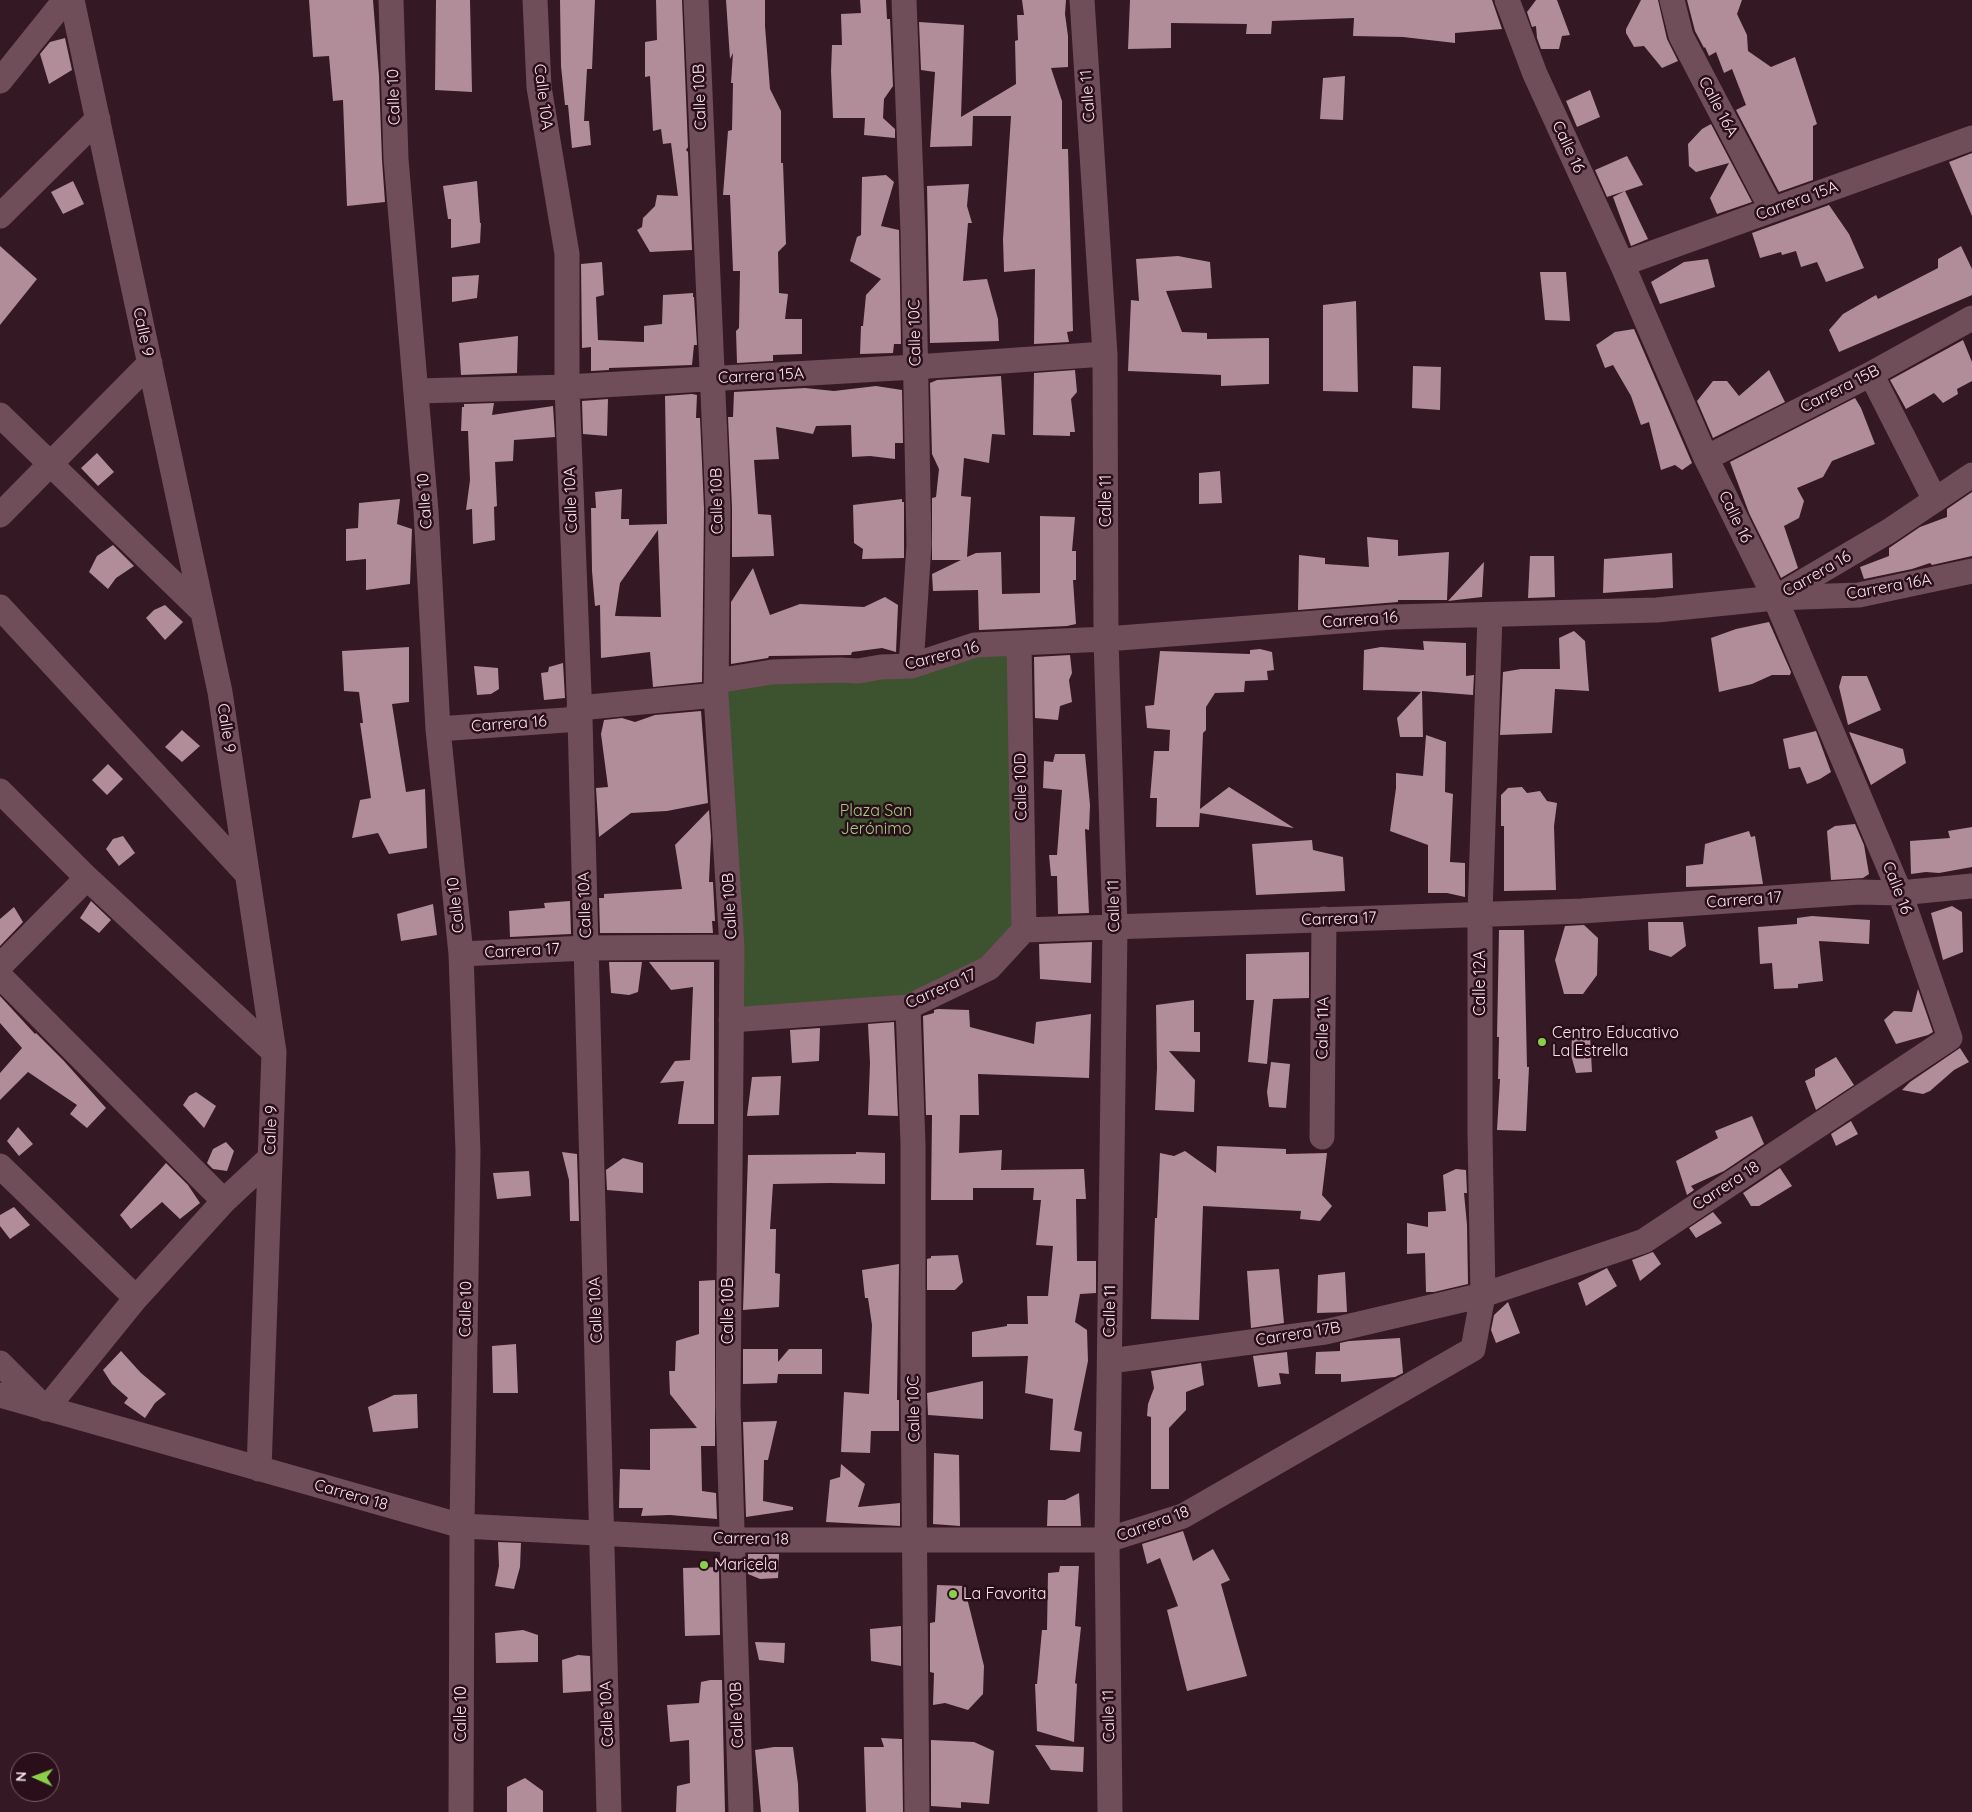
<!DOCTYPE html>
<html>
<head>
<meta charset="utf-8">
<style>
	body { margin:0 }
	#map { position:relative; width:1972px; height:1812px; overflow:hidden; background:#341823; font-family:Quicksand,sans-serif }
	canvas { display:block }
	.north { position:absolute; left:10px; top:1752px; width:50px; height:50px; box-sizing:border-box; background:#2a0e1a; border:1px solid #7d646e; border-radius:50%; rotate:272deg; font-size:14px; font-weight:700; line-height:20px; text-align:center; color:#f9e4eb }
	.north::after { content:''; display:block; margin:auto; width:18px; height:22px; background:#89cf48; clip-path:polygon(50% 0,100% 100%,50% 72%,0 100%) }
</style>
</head>
<body>
<div id="map">
<canvas width="1972" height="1812"></canvas>
<div class="north">N</div>
</div>
<script>
const ctx = document.querySelector('canvas').getContext('2d');
ctx.lineJoin = 'round';
function paint(path, color) {
  ctx.fillStyle = color;
  ctx.fill(path, 'evenodd');
}
function shape(rows) {
  const path = new Path2D();
  for (const r of rows) {
    path.moveTo(r[0], r[1]);
    for (let i = 2; i < r.length; i += 2) path.lineTo(r[i], r[i + 1]);
  }
  return path;
}
function trace(path, color, width, dash) {
  ctx.strokeStyle = color;
  ctx.lineWidth = width;
  ctx.lineCap = dash ? 'butt' : 'round';
  ctx.setLineDash(dash || []);
  ctx.stroke(path);
}
function label(font, color, halo, rows, align = 'center') {
  ctx.font = font + ' Quicksand,sans-serif';
  ctx.lineWidth = 5;
  ctx.setLineDash([]);
  ctx.textBaseline = 'middle';
  ctx.strokeStyle = halo;
  ctx.fillStyle = color;
  for (const [text, x, y, turn = 0] of rows) {
    ctx.save();
    ctx.translate(x, y);
    ctx.rotate((+turn || 0) * Math.PI / 180);
    ctx.textAlign = isNaN(turn) ? turn : align;
    if (halo) ctx.strokeText(text, 0, 0);
    ctx.fillText(text, 0, 0);
    ctx.restore();
  }
}
paint(shape([
	[1019,645,1022,925,986,964,913,1002,736,1015,720,683]
]), '#3d522e');
paint(shape([
	[309,0,373,0,379,76,382,160,385,202,347,206,343,100,333,101,329,56,313,57],
	[436,0,470,0,472,92,435,90],
	[560,0,595,0,592,69,587,69,584,121,589,121,591,145,572,148,568,105,565,105,561,66],
	[656,0,682,0,688,147,686,150,688,152,692,250,650,252,637,230,642,227,643,218,655,206,657,195,678,196,671,143,663,144,661,129,653,131,650,76,645,77,645,42,657,40],
	[726,0,765,0,765,26,770,89,781,111,781,163,783,163,786,244,778,252,779,293,788,294,785,319,802,319,802,354,773,355,773,361,737,363,736,331,739,328,740,271,733,271,730,195,723,195,728,131,732,130,733,83,731,83,733,53,730,59],
	[860,0,886,0,887,19,890,19,893,86,884,99,883,118,895,129,895,138,864,135,865,118,833,118,831,71,832,45,842,45,841,14,861,13],
	[1022,0,1066,0,1065,14,1068,36,1068,67,1051,68,1062,101,1062,149,1068,149,1073,331,1067,332,1069,342,1034,344,1035,269,1004,272,1003,239,1011,116,973,116,972,146,930,147,935,72,921,70,919,22,964,25,961,117,1016,84,1015,41,1018,40,1017,15,1024,15],
	[1130,0,1492,0,1502,29,1455,33,1455,43,1403,37,1353,36,1354,18,1272,21,1271,34,1246,34,1247,24,1171,23,1171,48,1128,49],
	[1536,0,1557,0,1570,35,1562,36,1559,49,1541,49,1537,38,1536,26,1532,27,1527,12],
	[1641,0,1658,0,1667,39,1678,61,1662,68,1644,46,1634,47,1626,33,1626,29],
	[1687,0,1742,0,1737,14,1747,35,1748,51,1771,67,1795,57,1817,124,1813,126,1813,180,1779,192,1736,110,1746,105,1732,69,1724,73,1716,52,1709,56,1705,47,1704,48,1695,31],
	[65,38,72,70,49,84,40,54,50,42],
	[1345,76,1343,120,1320,119,1323,78],
	[1590,90,1600,117,1577,127,1566,101],
	[1711,124,1752,202,1717,214,1710,198,1729,163,1696,172,1689,166,1688,144,1702,129],
	[1972,153,1972,216,1949,162],
	[1627,156,1643,185,1607,197,1595,170],
	[886,175,894,182,881,226,899,230,901,344,894,344,893,353,860,354,861,326,863,326,866,295,881,279,850,261,857,237,861,235,862,177],
	[73,181,84,204,63,214,51,192],
	[477,181,480,223,481,223,480,243,451,248,451,219,448,219,443,186],
	[969,184,967,206,972,223,968,223,963,281,987,279,998,319,999,341,930,343,927,186],
	[1625,191,1648,239,1631,246,1613,197],
	[1829,205,1849,234,1864,268,1826,282,1817,262,1801,267,1796,251,1782,255,1781,252,1760,258,1752,233],
	[0,246,37,279,0,325],
	[1961,246,1972,269,1972,295,1839,352,1829,330,1843,314,1876,295,1878,299,1938,268,1938,259],
	[1178,256,1210,262,1212,288,1166,291,1182,332,1207,333,1207,339,1269,338,1269,384,1221,386,1221,375,1128,371,1131,300,1139,301,1136,259],
	[1708,259,1715,287,1660,304,1651,282,1684,262],
	[602,262,604,295,596,297,598,340,644,342,644,326,662,324,663,295,693,293,693,297,694,297,697,345,694,345,692,365,609,368,609,370,591,371,591,347,582,348,581,264],
	[1540,272,1566,272,1570,321,1545,320],
	[479,275,477,298,452,302,452,277],
	[1356,301,1358,392,1323,391,1323,305],
	[1634,329,1692,463,1682,470,1675,465,1661,470,1649,422,1641,425,1631,396,1613,365,1605,368,1596,345,1615,332],
	[518,336,517,373,461,375,459,343],
	[1963,340,1972,362,1972,381,1957,389,1958,394,1943,403,1934,393,1906,409,1890,380],
	[1413,366,1441,367,1440,410,1412,408],
	[1075,370,1077,392,1071,399,1075,432,1070,432,1070,436,1033,435,1034,373],
	[1769,370,1785,402,1713,438,1697,401,1713,381,1727,381,1739,396],
	[1001,376,1005,435,992,434,989,463,964,458,961,496,971,497,967,557,976,553,1001,552,1002,594,1040,593,1040,516,1075,517,1072,551,1076,551,1076,580,1073,580,1076,624,1067,626,979,630,978,590,933,591,932,574,961,560,932,560,932,498,936,497,939,469,932,454,930,383,937,380],
	[876,386,902,390,903,443,895,443,895,459,870,456,852,457,851,425,816,426,813,434,776,427,779,459,754,460,758,514,771,515,774,556,732,557,732,508,728,417,733,417,734,392,805,388,834,391],
	[692,394,697,395,696,418,700,418,704,509,702,682,653,687,650,652,601,658,600,605,595,606,592,571,591,508,596,508,595,492,622,489,621,519,629,519,629,525,667,524,665,396],
	[658,530,661,617,615,616,620,583],
	[1855,398,1861,408,1875,444,1832,461,1823,477,1797,488,1804,501,1799,518,1784,526,1798,568,1781,578,1749,513,1730,462],
	[608,399,607,436,583,434,582,401],
	[494,403,492,415,553,406,555,437,514,440,513,461,495,462,497,506,494,507,495,540,473,544,472,509,466,510,470,480,468,431,461,431,462,407,464,407,464,404],
	[97,453,114,472,98,486,81,468],
	[1220,471,1222,503,1199,504,1199,473],
	[1972,492,1972,556,1932,565,1930,563,1912,569,1864,579,1860,567,1889,556,1889,548,1920,527,1947,517,1947,509],
	[400,499,397,524,412,529,410,584,366,590,366,559,346,561,346,529,358,528,359,503],
	[902,499,902,502,904,502,904,558,862,559,863,549,854,543,853,505],
	[1367,537,1398,540,1398,556,1449,552,1447,600,1398,600,1398,602,1298,610,1299,555,1325,558,1325,564,1369,567],
	[113,545,134,566,116,578,108,589,89,572,97,556],
	[1672,553,1673,588,1603,593,1604,559],
	[1530,556,1554,556,1555,597,1528,598],
	[1484,562,1482,597,1448,601],
	[753,568,770,615,800,604,864,607,885,597,898,605,896,652,882,648,852,652,851,655,769,656,768,658,731,664,731,602],
	[165,605,183,622,165,640,146,618,154,610],
	[1769,622,1791,672,1790,675,1772,675,1752,684,1719,692,1711,638,1736,629],
	[1574,631,1585,641,1589,691,1555,689,1552,733,1500,735,1503,672,1521,669,1560,669,1559,638],
	[1423,641,1466,643,1466,676,1474,675,1473,695,1422,691,1423,737,1400,737,1397,718,1421,692,1363,690,1364,650,1381,647,1424,650],
	[409,647,409,702,392,704,406,792,425,789,427,848,389,854,378,833,352,838,360,800,371,798,360,723,363,723,359,692,344,691,342,651],
	[1260,649,1272,652,1274,670,1267,671,1268,680,1245,681,1244,692,1215,693,1206,707,1206,730,1203,733,1200,809,1229,787,1294,828,1200,813,1199,827,1156,827,1157,798,1150,798,1154,751,1169,751,1170,730,1147,728,1145,706,1154,705,1160,651,1250,654,1250,650],
	[1070,655,1072,673,1069,680,1072,702,1060,706,1058,720,1035,718,1034,657],
	[563,663,565,698,544,700,541,673,548,672,549,667],
	[474,666,498,668,499,689,491,694,477,695],
	[1842,676,1867,676,1881,710,1848,725,1839,687],
	[701,711,708,803,667,811,631,813,599,837,596,788,608,787,601,734,604,720,622,718,635,722,655,715],
	[182,730,200,746,182,762,165,747],
	[1816,731,1831,772,1820,779,1807,784,1800,767,1789,769,1783,739],
	[1849,732,1903,749,1906,763,1871,785],
	[1426,735,1446,742,1445,792,1453,794,1450,862,1465,863,1465,897,1447,893,1428,893,1428,845,1390,831,1396,788,1396,773,1423,776],
	[1055,754,1085,754,1090,805,1089,830,1085,829,1089,913,1058,914,1057,876,1051,876,1049,855,1057,855,1062,790,1043,788,1044,761,1053,762],
	[108,764,123,779,107,795,92,780],
	[1522,787,1527,793,1540,791,1547,801,1557,803,1554,826,1556,890,1504,891,1504,826,1501,826,1501,795,1508,788],
	[709,810,711,837,709,882,713,882,715,921,712,921,713,933,600,933,599,898,604,898,604,894,682,889,675,845],
	[1855,824,1864,845,1869,874,1863,878,1831,880,1827,831,1835,826],
	[1972,827,1972,867,1939,873,1926,872,1911,874,1910,841,1950,838,1948,831],
	[1749,831,1751,837,1755,836,1763,884,1686,887,1686,866,1703,864,1705,844],
	[123,836,135,853,119,866,106,849,113,839],
	[1312,840,1313,850,1343,857,1345,891,1256,895,1252,844],
	[91,901,111,920,99,933,80,918],
	[570,901,571,934,510,937,509,911,545,908,544,903],
	[433,904,437,935,401,941,397,914],
	[1952,906,1962,912,1963,952,1943,960,1931,913],
	[14,907,23,922,0,946,0,919],
	[1812,916,1870,920,1869,944,1819,941,1823,981,1798,984,1798,988,1774,989,1772,963,1760,964,1758,927,1797,924,1797,918],
	[1648,922,1683,922,1686,946,1671,957,1649,950],
	[1584,925,1598,938,1597,975,1583,994,1564,994,1555,960,1565,926],
	[1499,930,1524,930,1527,1067,1529,1067,1526,1131,1497,1130,1500,1079,1498,1079,1499,1037,1497,1037],
	[1092,942,1091,983,1040,979,1039,944],
	[1309,952,1309,998,1273,999,1267,1064,1248,1062,1254,1000,1246,1000,1246,954],
	[609,962,642,962,638,992,629,995,611,993],
	[649,962,714,962,714,1124,678,1124,684,1081,660,1083,675,1061,690,1060,693,987,671,990],
	[1918,989,1933,1032,1928,1035,1896,1044,1884,1020,1894,1011,1912,1012],
	[0,996,35,1034,36,1033,64,1061,106,1108,87,1128,70,1114,77,1105,28,1072,0,1100,0,1073,22,1048,0,1023],
	[1194,1000,1194,1032,1200,1032,1200,1052,1169,1051,1195,1080,1194,1112,1155,1110,1157,1068,1156,1005],
	[938,1009,969,1010,970,1027,1034,1044,1036,1022,1091,1014,1089,1078,978,1074,979,1115,960,1115,959,1153,1002,1150,1001,1170,1084,1169,1086,1199,1076,1199,1077,1261,1096,1261,1096,1293,1080,1294,1075,1322,1087,1330,1088,1361,1074,1430,1082,1432,1080,1452,1050,1450,1053,1399,1025,1393,1028,1356,972,1357,972,1332,1007,1326,1007,1324,1028,1324,1027,1296,1048,1296,1053,1246,1036,1245,1041,1200,1033,1200,1034,1188,973,1188,973,1200,931,1200,932,1115,926,1115,923,1016,934,1013,934,1010],
	[894,1022,898,1116,868,1115,870,1063,868,1024],
	[820,1028,819,1061,792,1063,790,1030],
	[1590,1036,1592,1072,1576,1073,1571,1055,1572,1038],
	[1960,1048,1969,1062,1954,1070,1930,1091,1923,1094,1902,1090,1910,1082],
	[1836,1057,1854,1085,1816,1110,1805,1081,1815,1076,1815,1069],
	[1271,1062,1290,1064,1286,1108,1269,1107,1267,1092],
	[781,1076,779,1115,747,1116,752,1077],
	[196,1092,216,1106,204,1128,183,1105,189,1096],
	[1752,1116,1764,1144,1724,1171,1691,1186,1694,1190,1687,1195,1676,1161,1718,1138,1715,1131],
	[1851,1121,1858,1134,1836,1146,1831,1134],
	[18,1127,33,1144,19,1156,7,1141],
	[226,1142,234,1151,227,1171,213,1169,207,1163,213,1149],
	[1217,1146,1286,1149,1286,1154,1327,1153,1322,1195,1332,1206,1320,1221,1300,1219,1301,1211,1203,1206,1199,1320,1151,1319,1155,1218,1157,1218,1160,1153,1174,1156,1185,1151,1216,1173],
	[562,1152,577,1154,579,1221,570,1221,569,1180],
	[856,1152,885,1153,885,1184,830,1183,773,1184,770,1229,776,1229,775,1273,780,1274,779,1307,743,1310,748,1155,856,1154],
	[623,1158,643,1163,643,1193,607,1190,606,1170],
	[166,1163,188,1185,200,1203,180,1219,162,1202,131,1229,120,1215],
	[1780,1168,1792,1186,1759,1206,1751,1206,1743,1193],
	[1456,1169,1466,1170,1467,1193,1464,1193,1467,1225,1468,1284,1434,1292,1426,1292,1425,1253,1407,1254,1407,1223,1428,1227,1428,1212,1446,1211,1443,1175],
	[529,1171,531,1196,497,1199,493,1173],
	[14,1207,30,1225,10,1239,0,1226,0,1215],
	[1713,1212,1722,1223,1696,1238,1689,1228],
	[1653,1252,1661,1264,1640,1281,1632,1260],
	[958,1255,963,1282,955,1290,927,1290,927,1259,931,1258,931,1256],
	[899,1264,897,1400,899,1400,899,1431,871,1431,870,1453,841,1452,844,1392,869,1394,872,1325,868,1298,865,1298,862,1270],
	[1607,1268,1617,1286,1586,1306,1578,1283],
	[1279,1269,1284,1323,1251,1328,1247,1271],
	[1345,1272,1347,1312,1317,1313,1318,1275],
	[715,1280,715,1446,701,1446,702,1491,716,1493,717,1519,670,1515,641,1516,643,1508,619,1508,620,1469,650,1470,650,1429,697,1428,670,1394,669,1371,675,1371,676,1341,699,1334,699,1281],
	[1508,1302,1520,1333,1496,1343,1491,1330,1494,1315],
	[1400,1338,1403,1373,1395,1377,1341,1382,1341,1374,1315,1374,1316,1352,1340,1351,1340,1343,1349,1341],
	[516,1344,518,1393,493,1393,492,1346],
	[743,1349,778,1349,778,1362,789,1349,822,1349,822,1374,778,1374,777,1383,743,1384],
	[121,1351,141,1373,166,1394,155,1403,145,1418,124,1403,128,1398,112,1384,103,1370],
	[1287,1352,1289,1374,1279,1373,1281,1384,1258,1387,1253,1356],
	[1201,1363,1204,1385,1186,1392,1186,1410,1169,1428,1169,1489,1151,1489,1151,1417,1147,1416,1148,1404,1154,1388,1151,1371],
	[983,1381,983,1419,928,1415,927,1393],
	[417,1394,418,1428,373,1432,368,1407,394,1395],
	[777,1421,768,1460,764,1460,763,1501,793,1507,793,1510,746,1517,743,1422],
	[934,1453,959,1455,960,1526,933,1524],
	[841,1464,865,1484,858,1507,900,1503,900,1526,826,1522,830,1480,840,1477],
	[1079,1493,1081,1526,1047,1526,1048,1500,1065,1500],
	[1183,1531,1193,1561,1213,1549,1230,1580,1221,1584,1247,1676,1187,1691,1167,1610,1178,1606,1160,1558,1147,1564,1142,1544],
	[498,1542,521,1543,520,1567,514,1589,495,1586,499,1566],
	[748,1554,779,1554,778,1578,760,1579,748,1574],
	[1060,1566,1079,1566,1075,1626,1081,1627,1075,1683,1077,1684,1074,1742,1037,1731,1035,1684,1037,1684,1042,1630,1047,1630,1048,1573,1059,1572],
	[719,1567,720,1635,685,1636,683,1568],
	[937,1585,964,1586,984,1666,983,1694,968,1710,945,1703,933,1705,934,1673,930,1672,930,1623,935,1622],
	[901,1626,901,1666,871,1661,870,1629],
	[523,1630,538,1635,538,1662,496,1663,495,1633],
	[755,1642,785,1643,784,1663,759,1660],
	[578,1655,590,1656,591,1691,563,1693,562,1660],
	[710,1680,722,1680,725,1812,676,1812,677,1786,690,1783,689,1740,670,1742,667,1705,699,1703,701,1682],
	[881,1738,902,1739,903,1812,866,1812,864,1747,884,1747],
	[931,1740,974,1742,994,1751,989,1804,961,1802,961,1808,931,1806],
	[1035,1745,1084,1747,1083,1772,1051,1770],
	[774,1747,793,1747,798,1784,799,1812,761,1812,755,1750],
	[525,1778,543,1791,543,1812,507,1812,507,1787]
]), '#b18c99');
trace(shape([
	[72,0,220,692,274,1052,259,1469],
	[391,0,396,159,426,511,438,729,461,954,468,1152,462,1526,461,1812],
	[535,0,539,87,567,254,567,387,580,719,609,1812],
	[696,0,718,509,716,695,732,947,728,1404,741,1812],
	[904,0,913,232,919,545,911,666],
	[1082,0,1105,354,1106,639,1115,928,1107,1540,1110,1812],
	[1672,0,1681,36,1772,210],
	[0,81,65,0],
	[0,216,98,119],
	[1622,264,1972,138],
	[1871,374,1935,500],
	[416,391,567,387,915,367,1105,354],
	[0,415,203,612],
	[1706,458,1871,374,1972,318],
	[0,515,150,363],
	[1777,597,1889,531,1972,475],
	[0,607,247,874],
	[1019,643,1024,930],
	[716,681,772,672,840,670,858,671,881,667,911,666,975,645,1106,639,1393,617,1657,610,1775,598,1859,595,1972,571],
	[579,708,716,695],
	[438,729,580,719],
	[0,791,87,878,274,1052],
	[461,954,586,948,732,947],
	[0,966,87,878],
	[0,976,224,1201],
	[908,1007,913,1144,913,1381,917,1812],
	[731,1020,908,1007,989,968,1024,930,1582,911,1859,892,1900,893,1972,886],
	[1322,1137,1324,919],
	[0,1166,136,1298],
	[1110,1361,1325,1332,1483,1295,1644,1241,1950,1038,1900,893,1775,598,1706,458,1622,264,1535,74,1507,0],
	[0,1363,46,1409,136,1298,224,1201,270,1158],
	[0,1395,462,1526,731,1540,1107,1540,1183,1516,1473,1349,1483,1295,1480,1133,1480,913,1490,616]
]), '#6f4d59', 25);
for (const [x, y, r, color] of [
	[1542,1042,5,"#89cf48"],
	[704,1565,5,"#89cf48"],
	[953,1594,5,"#89cf48"]
]) {
  const dot = new Path2D();
  dot.arc(x, y, r, 0, 2 * Math.PI);
  ctx.fillStyle = color;
  ctx.fill(dot);
  trace(dot, '#2a0e1a', 2);
}
label('16px', '#f9e4eb', '#2a0e1a', [
	["Calle 11",1088,96,-94],
	["Calle 10",394,97,-92],
	["Calle 10A",543,97,83],
	["Calle 10B",700,97,-92],
	["Calle 16A",1718,107,62],
	["Calle 16",1568,147,65],
	["Carrera 15A",1797,201,-20],
	["Calle 9",143,332,78],
	["Calle 10C",915,333,-91],
	["Carrera 15A",761,376,-3],
	["Carrera 15B",1840,389,-27],
	["Calle 10A",571,500,-92],
	["Calle 10",425,501,-94],
	["Calle 10B",717,501,-91],
	["Calle 11",1106,501,-90],
	["Calle 16",1735,517,64],
	["Carrera 16",1817,574,-30],
	["Carrera 16A",1889,587,-10],
	["Carrera 16",1360,620,-4],
	["Carrera 16",942,656,-14],
	["Carrera 16",509,724,-4],
	["Calle 9",226,728,81],
	["Calle 10D",1021,787,-91],
	["Calle 16",1897,888,69],
	["Carrera 17",1744,900,-4],
	["Calle 10",456,905,-96],
	["Calle 10A",585,905,-92],
	["Calle 10B",730,906,-93],
	["Calle 11",1114,906,-91],
	["Carrera 17",1339,919,-2],
	["Carrera 17",522,951,-3],
	["Calle 12A",1480,983,-90],
	["Carrera 17",941,989,-24],
	["Calle 11A",1323,1028,-89],
	["Calle 9",271,1130,-88],
	["Carrera 18",1726,1186,-33],
	["Calle 10",466,1309,-89],
	["Calle 10A",596,1310,-92],
	["Calle 10B",728,1311,-90],
	["Calle 11",1110,1311,-89],
	["Carrera 17B",1298,1334,-9],
	["Calle 10C",914,1409,-91],
	["Carrera 18",351,1495,16],
	["Carrera 18",1153,1524,-20],
	["Carrera 18",751,1539,1],
	["Calle 10",461,1714,-90],
	["Calle 10A",607,1714,-92],
	["Calle 10B",737,1715,-92],
	["Calle 11",1109,1716,-91]
]);
label('16px', '#a2cd81', '#2a0e1a', [
	["Plaza San",876,811],
	["Jerónimo",876,829]
]);
label('16px', '#f9e4eb', '#2a0e1a', [
	["Centro Educativo",1552,1033],
	["La Estrella",1552,1051],
	["Maricela",714,1565],
	["La Favorita",963,1594]
], 'left');
</script>
</body>
</html>
